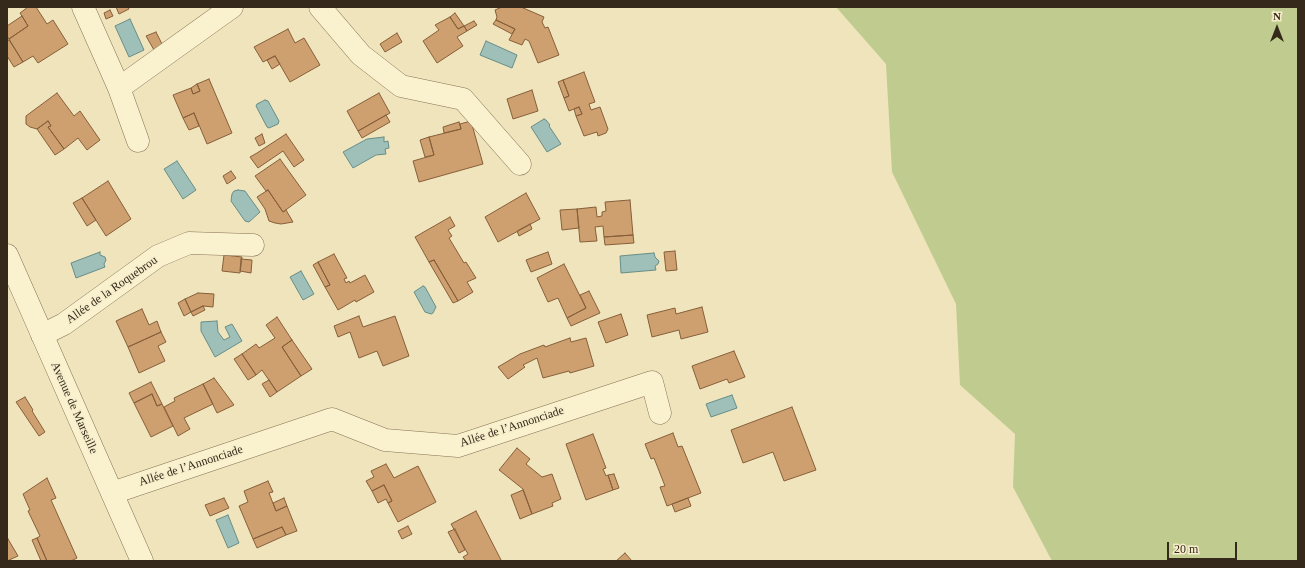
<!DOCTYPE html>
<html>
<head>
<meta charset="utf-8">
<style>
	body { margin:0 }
	#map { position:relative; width:1305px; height:568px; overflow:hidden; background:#efe4bb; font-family:Georgia,serif }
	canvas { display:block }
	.frame { position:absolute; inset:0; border:8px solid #34291a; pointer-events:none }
	.north { position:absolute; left:1257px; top:8px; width:40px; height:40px; -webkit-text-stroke:3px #f6edcb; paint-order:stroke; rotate:0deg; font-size:11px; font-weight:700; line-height:16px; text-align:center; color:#34291a }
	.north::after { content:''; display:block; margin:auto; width:14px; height:18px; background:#34291a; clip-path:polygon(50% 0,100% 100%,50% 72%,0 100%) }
	.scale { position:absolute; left:1167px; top:542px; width:70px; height:18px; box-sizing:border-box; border:2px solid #34291a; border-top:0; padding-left:5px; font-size:12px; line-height:14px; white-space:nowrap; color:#34291a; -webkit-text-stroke:3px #f6edcb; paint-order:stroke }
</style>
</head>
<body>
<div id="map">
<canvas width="1305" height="568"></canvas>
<div class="frame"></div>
<div class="north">N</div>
<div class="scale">20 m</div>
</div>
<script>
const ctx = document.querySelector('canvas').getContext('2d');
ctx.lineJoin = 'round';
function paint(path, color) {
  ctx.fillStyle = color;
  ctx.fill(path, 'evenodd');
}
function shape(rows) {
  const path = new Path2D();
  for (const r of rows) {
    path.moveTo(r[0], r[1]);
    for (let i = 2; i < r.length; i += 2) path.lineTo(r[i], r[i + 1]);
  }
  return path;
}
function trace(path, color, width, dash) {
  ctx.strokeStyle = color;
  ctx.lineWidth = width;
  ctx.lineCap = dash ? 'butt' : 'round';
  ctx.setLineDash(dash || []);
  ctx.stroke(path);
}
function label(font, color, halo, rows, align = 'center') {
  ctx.font = font + ' Georgia,serif';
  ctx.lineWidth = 3;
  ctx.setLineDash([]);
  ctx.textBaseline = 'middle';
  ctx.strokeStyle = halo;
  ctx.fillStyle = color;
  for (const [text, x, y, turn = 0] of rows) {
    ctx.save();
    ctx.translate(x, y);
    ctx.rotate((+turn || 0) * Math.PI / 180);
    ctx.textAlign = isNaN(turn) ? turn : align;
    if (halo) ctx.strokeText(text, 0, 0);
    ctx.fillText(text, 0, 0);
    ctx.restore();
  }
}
paint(shape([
	[836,7,1298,7,1298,561,1052,561,1013,487,1015,434,960,385,956,304,892,172,886,64]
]), '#c0cc8f');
const water = shape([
	[130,19,144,50,129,57,115,26,130,19],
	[486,41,517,55,512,68,480,55,486,41],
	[265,100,268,101,279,121,278,124,269,128,267,127,256,106,257,104,265,100],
	[544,119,546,120,550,125,549,126,561,144,547,152,531,127,544,119],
	[384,137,384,142,388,141,389,148,385,149,386,154,376,155,353,168,343,152,367,139,384,137],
	[177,161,196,190,183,199,164,169,177,161],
	[238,190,245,191,260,212,249,222,245,221,231,201,232,194,234,191,238,190],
	[100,252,100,255,105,257,106,260,104,264,105,267,76,278,71,263,100,252],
	[654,253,655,257,659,261,658,264,655,266,656,270,621,273,620,256,654,253],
	[301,271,314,294,303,300,290,277,301,271],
	[423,286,425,287,436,307,433,313,431,314,425,312,414,292,423,286],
	[217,321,218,332,224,340,230,337,225,327,232,324,242,341,215,357,201,331,201,322,217,321],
	[732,395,737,408,711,417,706,404,732,395],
	[228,515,239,543,228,548,216,520,228,515]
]);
paint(water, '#9fbfb9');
trace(water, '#678d87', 1);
const building = shape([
	[28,7,36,7,47,24,53,20,68,44,38,63,33,56,23,62,9,39,28,26,20,13,28,7],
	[116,7,128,7,129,9,119,14,116,7],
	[502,7,521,7,544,17,542,22,545,28,548,27,559,55,538,63,529,41,525,39,522,45,509,40,515,29,496,20,497,17,495,10,502,7],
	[110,10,113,16,106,19,104,13,110,10],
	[455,13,464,26,458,29,450,17,455,13],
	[22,16,28,26,9,39,7,36,7,26,22,16],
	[450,17,458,29,464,26,467,31,457,37,463,46,437,63,423,41,439,30,435,25,450,17],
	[496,20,515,29,512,34,493,24,496,20],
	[474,21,477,25,467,31,464,26,474,21],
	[288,29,295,43,304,38,320,65,290,82,275,56,263,62,254,47,288,29],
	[156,32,162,44,154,50,146,36,156,32],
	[397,33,402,42,385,52,380,44,397,33],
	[9,40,23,62,14,67,7,56,7,41,9,40],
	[275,56,280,64,272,69,267,60,275,56],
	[584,72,595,102,589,104,591,110,600,107,608,129,606,133,598,136,597,132,584,136,576,116,582,114,579,107,569,111,564,98,569,96,563,80,584,72],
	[209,79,232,133,207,144,194,113,183,118,173,95,191,88,193,94,200,91,197,84,209,79],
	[563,80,569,96,564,98,558,82,563,80],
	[197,84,200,91,193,94,191,88,197,84],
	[532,90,538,111,513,119,507,99,532,90],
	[57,93,74,116,80,111,100,140,87,150,78,138,64,149,48,127,51,126,48,121,37,129,30,127,26,124,26,116,57,93],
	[379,93,390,113,358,131,347,111,379,93],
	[579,107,582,114,576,116,574,109,579,107],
	[194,113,199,126,189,130,183,118,194,113],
	[386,115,390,122,362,138,358,131,386,115],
	[48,121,51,126,48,127,64,149,55,155,37,129,48,121],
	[471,121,483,164,419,182,413,161,434,155,429,137,461,129,460,124,471,121],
	[459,122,461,129,444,133,443,127,459,122],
	[262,134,265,143,259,146,255,138,262,134],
	[286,134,304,160,294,167,283,151,258,168,250,157,257,153,286,134],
	[429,137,434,155,425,157,420,140,429,137],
	[280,159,306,195,283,212,268,190,266,191,255,176,280,159],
	[231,171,236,178,227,184,223,176,231,171],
	[108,181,131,219,106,236,82,198,108,181],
	[268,190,283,212,286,210,293,222,281,224,275,223,269,221,265,209,257,197,268,190],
	[526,193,540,219,498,242,485,217,526,193],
	[82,198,96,220,87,226,73,203,82,198],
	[630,200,633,235,604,237,603,226,595,227,597,241,580,242,577,209,596,207,597,217,602,216,602,212,606,211,605,202,630,200],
	[577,209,579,228,562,230,560,210,577,209],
	[450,217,455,226,448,230,452,236,449,238,464,263,466,262,476,278,467,282,473,292,458,301,434,260,429,262,415,237,450,217],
	[530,224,532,229,519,236,517,231,530,224],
	[633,235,634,243,605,245,604,237,633,235],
	[675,251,677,270,666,271,664,252,675,251],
	[548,252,552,264,531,272,526,260,548,252],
	[334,254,347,278,344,279,346,283,349,281,350,283,365,275,374,292,356,302,355,300,338,310,325,287,330,285,318,262,334,254],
	[224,255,242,257,240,273,222,271,224,255],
	[241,259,252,260,251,273,240,271,241,259],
	[434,260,458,301,453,303,429,262,434,260],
	[318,262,330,285,325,287,313,265,318,262],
	[564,264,586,308,567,318,558,298,548,302,537,278,564,264],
	[589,291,600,313,571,326,567,318,586,308,580,295,589,291],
	[198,293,214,294,213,307,203,306,191,312,185,299,198,293],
	[185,299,191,312,184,316,178,303,185,299],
	[203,306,205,310,193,316,191,312,203,306],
	[702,307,708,332,681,339,679,330,652,337,647,315,675,308,676,314,702,307],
	[142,309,149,325,157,321,161,332,128,347,116,321,142,309],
	[621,314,628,335,606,343,598,322,621,314],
	[359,316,363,327,395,316,409,356,383,366,377,351,359,358,350,332,338,337,334,326,359,316],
	[277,317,292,340,282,347,301,376,277,392,262,370,256,375,242,354,256,344,259,348,275,338,266,325,277,317],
	[161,332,166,342,158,346,165,361,139,373,128,347,161,332],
	[570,338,571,342,586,338,594,366,570,373,569,371,543,378,537,358,523,365,525,367,508,379,498,367,520,354,544,345,545,347,570,338],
	[292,340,312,369,301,376,282,347,292,340],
	[734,351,745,377,729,383,727,379,700,389,692,366,734,351],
	[242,354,256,375,248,380,234,359,242,354],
	[214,378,234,405,217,413,203,384,214,378],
	[269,380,277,392,270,397,262,384,269,380],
	[151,382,162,404,157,406,152,394,134,403,129,393,151,382],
	[203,384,213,404,184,418,190,429,178,436,164,407,175,401,174,398,203,384],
	[152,394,157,406,162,404,173,426,151,437,134,403,152,394],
	[25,397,33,410,32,411,45,432,39,436,16,402,25,397],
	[792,407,816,470,784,481,773,452,743,463,731,430,792,407],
	[673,433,678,447,682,446,701,493,667,506,660,487,665,486,654,458,651,459,645,444,673,433],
	[593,434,606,468,603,469,606,476,608,475,613,490,586,500,566,444,593,434],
	[517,448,530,459,526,464,542,477,552,474,561,499,552,503,553,506,532,514,523,489,499,470,517,448],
	[386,464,394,478,418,466,436,502,398,522,388,503,392,501,384,485,372,491,366,481,374,477,371,471,386,464],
	[614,474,619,488,613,490,608,475,614,474],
	[47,478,56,498,51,500,77,558,71,561,47,561,37,538,40,536,28,511,30,510,23,494,47,478],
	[268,481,273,492,269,493,276,511,287,506,297,531,286,535,282,527,253,539,239,506,248,502,244,491,268,481],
	[384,485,392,501,388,503,386,499,378,503,372,491,384,485],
	[523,490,532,514,520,519,511,495,523,490],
	[224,498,229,508,210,516,205,505,224,498],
	[284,498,287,506,276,511,273,503,284,498],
	[688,498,691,506,675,512,672,504,688,498],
	[476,511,501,560,500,561,466,561,463,557,468,554,451,524,476,511],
	[408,526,412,534,402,539,398,531,408,526],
	[282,527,286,535,257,548,253,539,282,527],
	[455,529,465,550,459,553,448,532,455,529],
	[37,538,47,561,41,561,32,540,37,538],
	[8,539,18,556,7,561,7,541,8,539],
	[625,553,632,561,616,561,625,553]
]);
paint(building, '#ce9f6f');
trace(building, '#865f3a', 1);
const minor = shape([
	[83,7,119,88,232,7],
	[320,7,361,55,401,86,463,99,520,164],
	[119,88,138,141],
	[7,255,142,561],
	[42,335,64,324,158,256,189,243,253,245],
	[112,493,332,419,385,440,458,446,652,382,660,413]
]);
trace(minor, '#867355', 23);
trace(minor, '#faf1ce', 22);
label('12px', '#34291a', '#f6edcb', [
	["Allée de la Roquebrou",112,290,-35],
	["Avenue de Marseille",74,408,66],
	["Allée de l’Annonciade",512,427,-18],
	["Allée de l’Annonciade",191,466,-18]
]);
</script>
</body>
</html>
